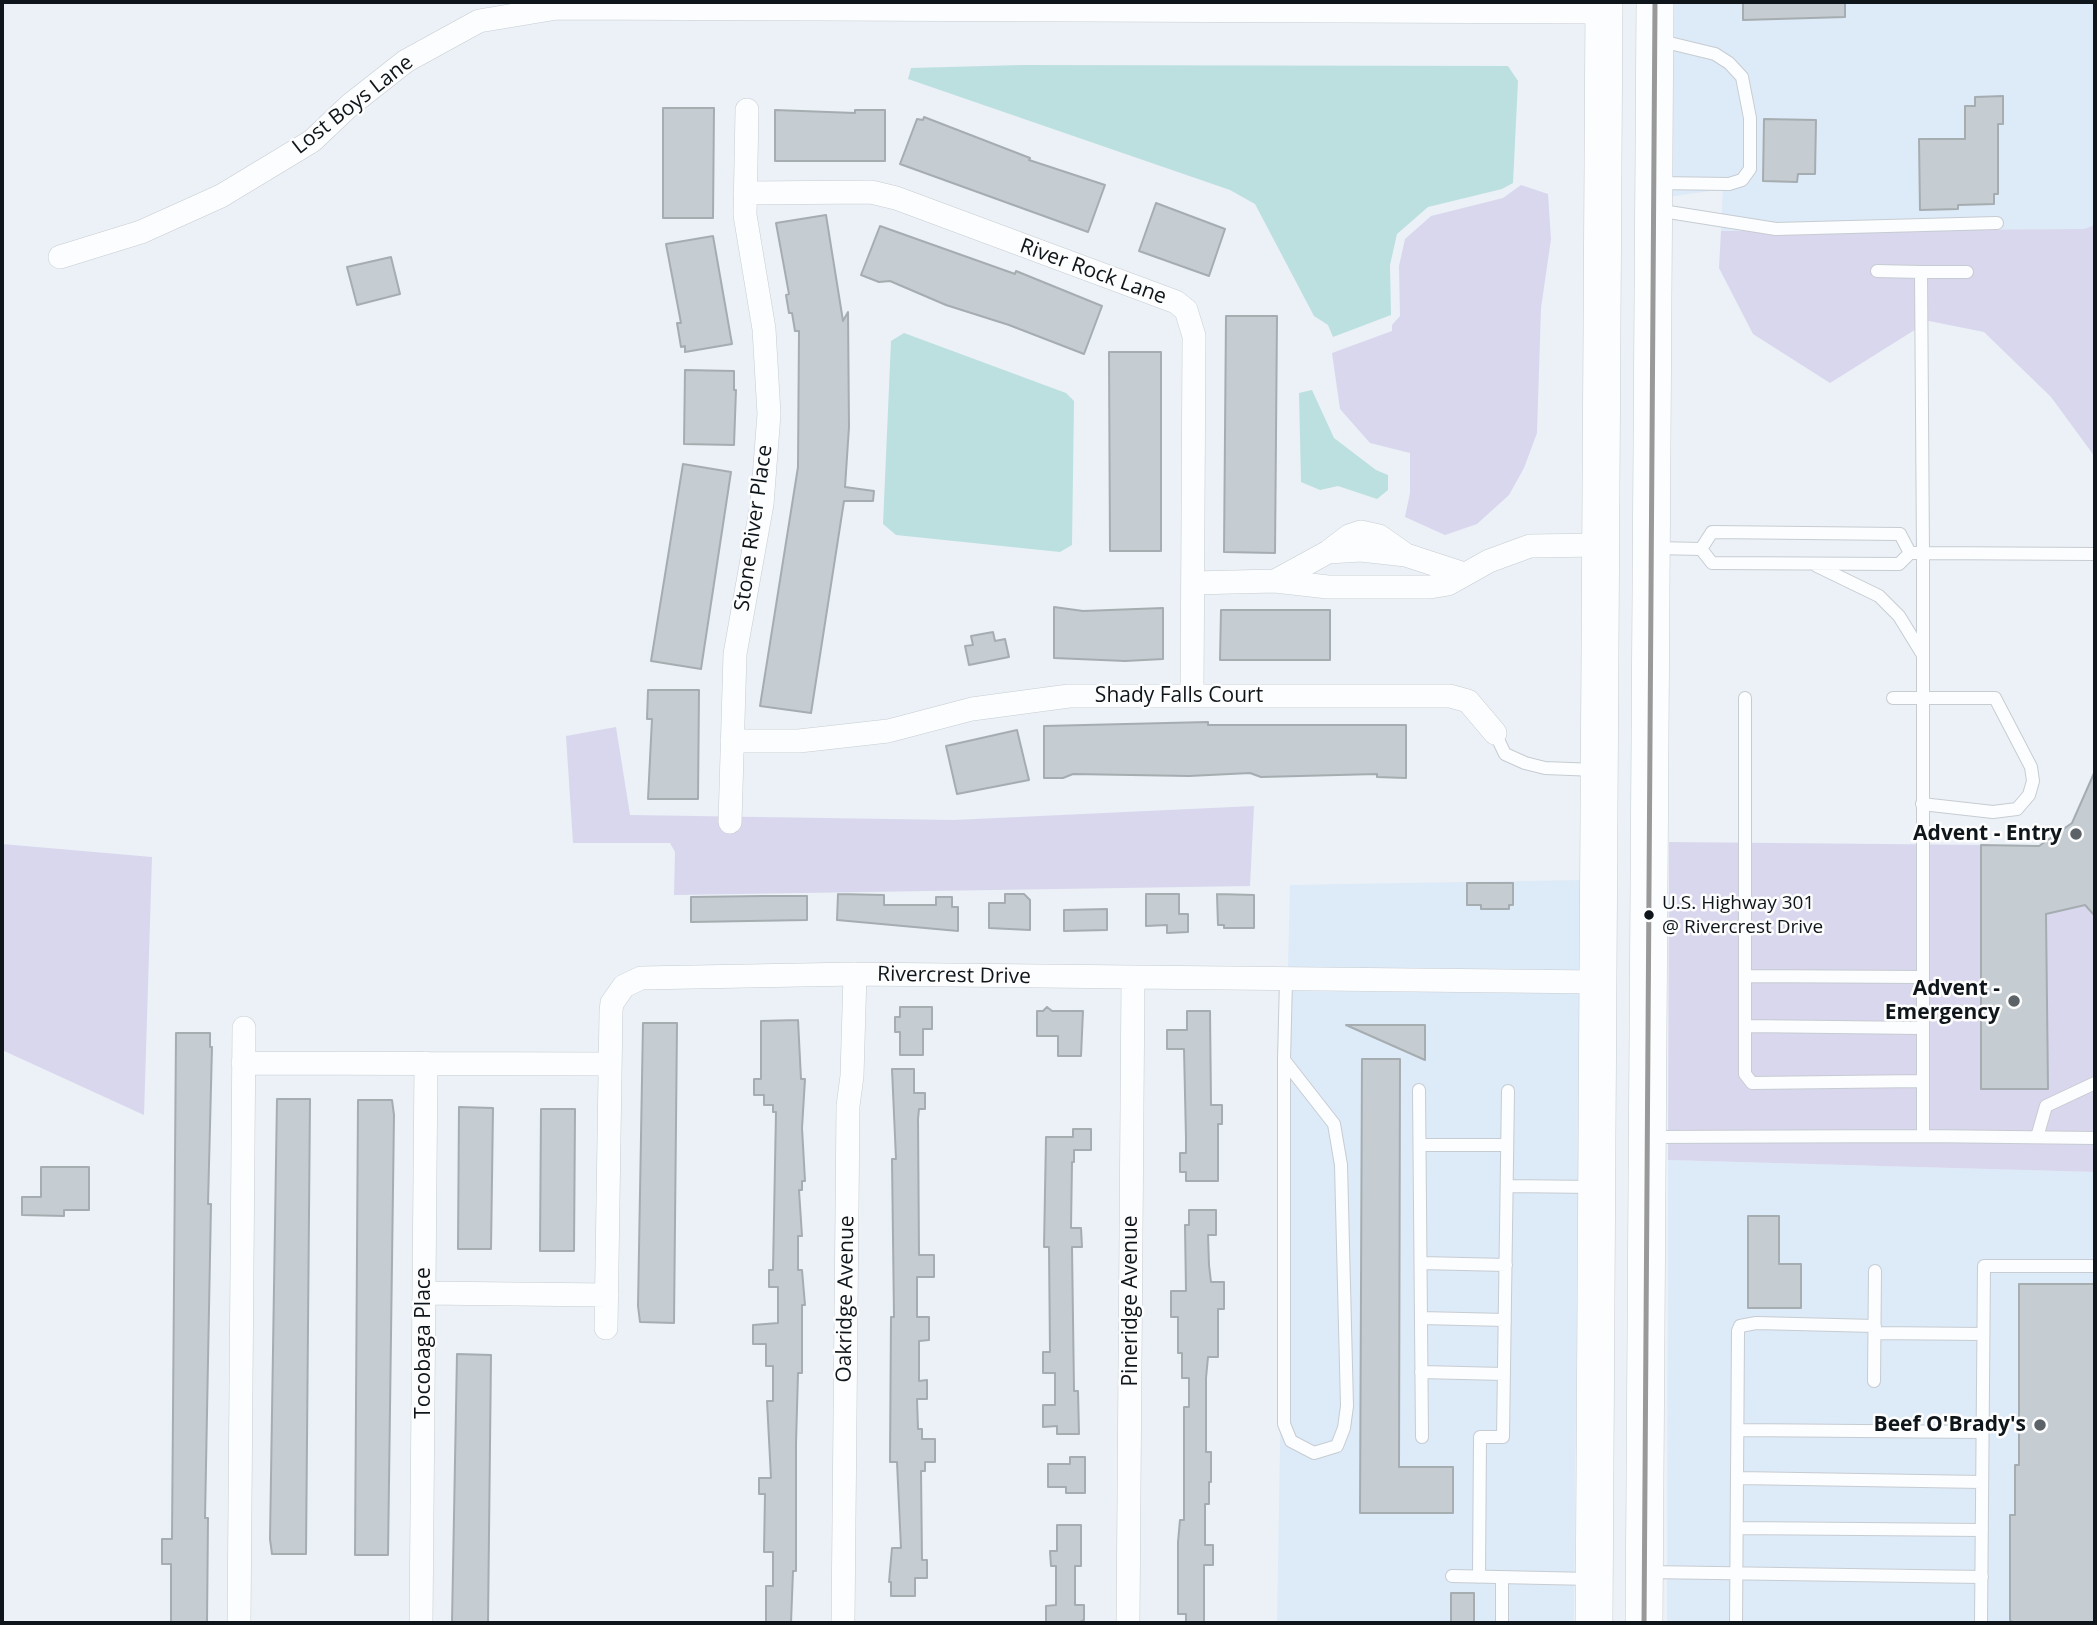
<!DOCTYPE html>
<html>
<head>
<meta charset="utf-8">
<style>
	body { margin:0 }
	#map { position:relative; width:2097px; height:1625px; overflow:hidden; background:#ebf1f7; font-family:"Open Sans",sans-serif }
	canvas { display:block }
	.frame { position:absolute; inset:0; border:4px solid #0f161b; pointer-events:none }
</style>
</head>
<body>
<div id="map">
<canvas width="2097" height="1625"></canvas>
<div class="frame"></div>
</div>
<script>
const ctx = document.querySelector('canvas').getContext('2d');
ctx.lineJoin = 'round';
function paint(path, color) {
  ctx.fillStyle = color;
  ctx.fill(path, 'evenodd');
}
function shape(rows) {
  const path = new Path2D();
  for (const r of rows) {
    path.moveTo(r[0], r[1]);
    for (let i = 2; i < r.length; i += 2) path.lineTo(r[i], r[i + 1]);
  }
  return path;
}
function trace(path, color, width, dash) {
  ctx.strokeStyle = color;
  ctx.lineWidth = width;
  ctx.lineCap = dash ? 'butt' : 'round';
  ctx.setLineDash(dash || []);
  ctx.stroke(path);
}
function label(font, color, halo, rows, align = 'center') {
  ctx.font = font + ' "Open Sans",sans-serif';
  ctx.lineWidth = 5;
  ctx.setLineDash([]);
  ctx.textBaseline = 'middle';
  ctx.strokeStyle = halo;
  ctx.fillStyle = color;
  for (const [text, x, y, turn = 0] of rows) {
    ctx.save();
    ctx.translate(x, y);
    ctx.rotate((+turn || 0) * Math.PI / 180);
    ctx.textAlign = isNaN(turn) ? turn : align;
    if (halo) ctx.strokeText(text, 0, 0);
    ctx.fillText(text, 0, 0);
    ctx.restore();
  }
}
paint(shape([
	[1669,2,2095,2,2095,225,2084,229,1721,231,1723,189,1669,197],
	[1582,880,1581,971,1288,968,1290,885],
	[1288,991,1580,993,1574,1623,1277,1623],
	[1668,1160,2095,1172,2095,1623,1667,1623]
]), '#ddeaf7');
paint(shape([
	[1521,185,1548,194,1551,239,1541,308,1537,433,1524,468,1509,495,1477,524,1445,535,1405,517,1410,493,1410,453,1370,443,1340,409,1332,353,1392,331,1392,325,1400,316,1399,266,1405,239,1431,216,1503,198],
	[2095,225,2095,457,2051,397,1984,332,1929,321,1830,383,1753,334,1719,268,1721,231,2084,229],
	[616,727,630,815,954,820,1254,806,1250,886,674,895,675,852,670,843,573,843,566,736],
	[1669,842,2095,846,2095,1172,1668,1160],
	[2,844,152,857,144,1115,2,1050]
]), '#d9d7ed');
paint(shape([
	[1022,65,1508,66,1518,81,1513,183,1502,189,1428,207,1397,234,1390,265,1391,315,1333,337,1328,325,1314,316,1255,204,1230,190,908,79,911,68],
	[904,333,1066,393,1074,401,1072,545,1060,552,896,535,883,524,891,341],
	[1312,390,1334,438,1376,470,1388,475,1388,490,1377,499,1338,486,1320,490,1301,482,1299,393]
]), '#bce0df');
const building = shape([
	[1743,2,1845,2,1845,17,1743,20,1743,2],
	[2003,96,2003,124,1998,124,1998,194,1994,194,1994,204,1958,205,1958,209,1920,210,1919,139,1965,139,1965,106,1975,106,1975,97,2003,96],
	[663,108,714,108,713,218,663,218,663,108],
	[775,110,855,113,855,110,885,110,885,161,775,161,775,110],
	[924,117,1030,158,1029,160,1105,185,1088,232,900,164,917,119,923,120,924,117],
	[1764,119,1816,120,1815,174,1798,174,1797,182,1763,181,1764,119],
	[1156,203,1225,229,1209,276,1139,251,1156,203],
	[826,215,843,321,848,312,849,427,845,487,874,491,873,501,844,501,811,713,760,706,798,467,799,331,795,331,792,313,789,313,786,295,789,294,776,223,826,215],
	[880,226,1015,274,1016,271,1102,306,1084,354,1009,325,946,305,890,281,879,282,861,275,880,226],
	[713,236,732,344,685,352,685,346,681,347,677,323,681,323,666,244,713,236],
	[391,257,400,294,357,305,347,267,391,257],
	[1226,316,1277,316,1275,553,1224,552,1226,316],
	[1109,352,1161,352,1161,551,1110,551,1109,352],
	[685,370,734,371,734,390,736,390,734,445,684,444,685,370],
	[683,464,731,472,701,669,651,661,683,464],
	[1054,607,1083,611,1163,608,1163,659,1125,661,1054,658,1054,607],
	[1221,610,1330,610,1330,660,1220,660,1221,610],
	[993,632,995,641,1005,639,1009,657,969,665,965,646,973,645,971,636,993,632],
	[648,690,699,690,698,799,648,799,652,719,647,719,648,690],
	[1208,722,1208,725,1406,725,1406,778,1377,777,1377,774,1261,777,1250,773,1189,776,1073,774,1063,778,1044,778,1044,726,1208,722],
	[1017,730,1029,780,957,794,946,746,1017,730],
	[2095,771,2095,916,2085,905,2046,914,2048,1089,1981,1089,1981,845,2039,846,2072,823,2095,771],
	[1467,883,1513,883,1513,905,1509,905,1509,909,1481,909,1481,905,1467,905,1467,883],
	[838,894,884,895,884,905,936,905,936,897,952,897,952,907,958,907,958,931,837,920,838,894],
	[1005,894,1024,894,1030,900,1030,930,989,928,989,903,1005,903,1005,894],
	[1146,894,1179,894,1179,914,1188,914,1188,932,1167,933,1167,925,1146,926,1146,894],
	[1217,894,1254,895,1254,928,1224,928,1224,925,1218,925,1217,894],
	[763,896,807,896,807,920,691,922,691,897,763,896],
	[1107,909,1107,930,1064,931,1064,910,1107,909],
	[900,1007,932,1007,932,1029,923,1029,923,1055,900,1055,900,1032,895,1032,895,1017,900,1017,900,1007],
	[1047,1007,1052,1011,1083,1011,1081,1056,1058,1056,1058,1036,1037,1036,1037,1011,1043,1011,1047,1007],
	[1187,1011,1210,1011,1211,1105,1222,1105,1222,1124,1218,1124,1218,1181,1186,1181,1186,1172,1180,1172,1180,1153,1186,1153,1186,1138,1184,1049,1167,1049,1167,1030,1187,1030,1187,1011],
	[798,1020,801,1079,805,1079,802,1128,805,1181,802,1181,802,1190,799,1190,802,1236,798,1236,798,1270,802,1270,805,1305,802,1305,802,1373,798,1373,796,1443,796,1571,793,1571,791,1623,766,1623,766,1586,773,1586,773,1552,764,1552,765,1494,759,1494,759,1478,771,1478,767,1401,773,1401,773,1366,766,1366,766,1344,753,1344,753,1325,778,1323,778,1287,769,1287,769,1270,773,1270,776,1112,773,1112,773,1105,764,1105,764,1095,754,1095,754,1079,761,1079,761,1021,798,1020],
	[643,1023,677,1023,674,1323,640,1322,638,1306,643,1023],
	[1346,1025,1425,1025,1425,1060,1346,1025],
	[176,1033,210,1033,210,1047,212,1047,208,1204,211,1204,205,1518,208,1518,207,1623,171,1623,171,1564,162,1564,162,1539,172,1539,176,1033],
	[1362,1059,1400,1059,1399,1467,1453,1467,1453,1513,1360,1513,1362,1059],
	[892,1069,914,1069,914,1093,925,1093,925,1109,919,1109,918,1119,919,1255,934,1255,934,1277,917,1277,917,1317,929,1317,929,1340,919,1341,919,1381,927,1380,927,1399,917,1399,918,1429,922,1429,922,1439,935,1439,935,1462,925,1462,925,1471,921,1471,922,1560,927,1560,927,1578,915,1578,915,1596,891,1596,891,1582,889,1582,892,1548,901,1548,897,1462,890,1462,891,1317,894,1317,892,1159,896,1159,892,1069],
	[277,1099,310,1099,306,1554,272,1554,270,1539,277,1099],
	[358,1100,392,1100,394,1115,388,1555,355,1555,358,1100],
	[459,1107,493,1108,491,1249,458,1249,459,1107],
	[541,1109,575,1109,574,1251,540,1251,541,1109],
	[1073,1129,1091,1129,1091,1150,1074,1150,1074,1162,1072,1162,1071,1228,1081,1228,1082,1247,1072,1247,1074,1391,1078,1391,1079,1434,1057,1434,1057,1426,1043,1427,1043,1405,1055,1405,1055,1373,1043,1373,1043,1352,1050,1352,1049,1247,1044,1247,1046,1137,1073,1137,1073,1129],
	[41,1167,89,1167,89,1210,64,1210,64,1216,22,1215,22,1197,41,1197,41,1167],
	[1189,1210,1216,1210,1216,1235,1208,1235,1209,1265,1211,1282,1224,1282,1224,1309,1218,1309,1218,1357,1208,1357,1206,1378,1206,1452,1211,1452,1211,1482,1209,1482,1209,1504,1205,1504,1205,1545,1213,1545,1213,1565,1204,1565,1204,1623,1186,1623,1186,1614,1178,1614,1178,1542,1180,1520,1184,1520,1184,1407,1189,1407,1189,1378,1182,1378,1182,1353,1178,1353,1178,1317,1171,1317,1171,1291,1186,1291,1185,1225,1189,1225,1189,1210],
	[1748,1216,1779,1216,1779,1264,1801,1264,1801,1308,1748,1308,1748,1216],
	[2019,1284,2095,1284,2095,1623,2013,1623,2010,1620,2010,1515,2015,1515,2015,1465,2019,1465,2019,1284],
	[457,1354,491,1355,488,1623,452,1623,457,1354],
	[1070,1457,1085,1457,1085,1493,1066,1493,1066,1487,1048,1487,1048,1464,1070,1464,1070,1457],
	[1057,1525,1081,1525,1081,1566,1075,1566,1075,1605,1084,1605,1084,1620,1078,1623,1046,1623,1046,1606,1056,1605,1056,1566,1051,1566,1050,1551,1057,1551,1057,1525],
	[1451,1593,1474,1593,1474,1623,1451,1623,1451,1593]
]);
paint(building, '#c6cdd2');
trace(building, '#a6adb1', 2);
const lane = shape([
	[1656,183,1729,184,1742,180,1750,169,1750,118,1742,77,1729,63,1715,54,1657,40],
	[1656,210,1776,229,1997,223],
	[1877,271,1921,272],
	[1967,272,1921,272,1923,553,2095,554],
	[1655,548,1701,549],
	[1817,566,1879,596,1899,616,1923,655],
	[1745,698,1745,1074,1752,1083,1921,1081],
	[1893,698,1995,698,2031,767,2033,781,2029,795,2017,809,1993,812,1922,804],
	[1495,733,1505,754,1525,763,1545,768,1596,770],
	[1745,976,1921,977],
	[1745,1026,1921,1028],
	[1284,1060,1334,1124,1341,1165,1347,1406,1344,1428,1337,1446,1314,1453,1291,1441,1284,1424,1284,1060,1286,979],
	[1419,1090,1422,1437],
	[1923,1136,2095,1138],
	[1649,1137,1923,1136,1923,553,1910,553,1899,564,1712,563,1701,549,1712,532,1900,534,1910,553],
	[2037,1137,2046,1106,2095,1083],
	[1420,1145,1507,1145],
	[1507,1186,1593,1187],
	[1421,1263,1506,1265],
	[1421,1318,1505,1320],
	[1875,1333,1983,1334],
	[1421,1372,1504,1374],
	[1874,1381,1875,1271],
	[1738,1430,1983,1432],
	[1738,1478,1982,1482],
	[1737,1528,1982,1530],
	[1648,1572,1982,1577],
	[1452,1576,1591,1579],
	[1479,1577,1480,1437,1503,1437,1508,1091],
	[1502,1578,1502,1623],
	[1736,1623,1738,1331,1740,1326,1756,1323,1875,1326],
	[1981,1623,1984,1266,2095,1266]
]);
const street = shape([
	[745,193,871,192,896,198,1176,302,1186,310,1194,336,1192,696],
	[60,257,141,232,221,196,312,141,350,105,406,61,479,21,557,8,1604,12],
	[1328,552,1361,550,1406,555],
	[1275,581,1328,552,1349,536,1361,532,1379,536,1406,555,1464,574],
	[1193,583,1275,581,1328,587,1430,587,1448,584,1489,561,1530,546,1601,545],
	[732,741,799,741,888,731,972,709,1069,696,1450,696,1468,701,1495,733],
	[730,822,735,654,762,504,769,414,764,329,745,215,747,110],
	[243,1063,610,1064],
	[424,1293,607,1295],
	[606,1328,611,1011,612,1003,624,986,641,978,855,974,1599,982],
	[239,1623,244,1028],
	[421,1623,426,1063],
	[843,1623,848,1106,852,1076,855,974],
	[1128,1623,1133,978]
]);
const primary = shape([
	[1594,1623,1604,2],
	[1644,1623,1655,2]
]);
trace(lane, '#c6ccd2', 14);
trace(street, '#c6ccd2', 24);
trace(primary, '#c6ccd2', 38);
trace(lane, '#fcfdfe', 12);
trace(street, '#fcfdfe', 23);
trace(primary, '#fcfdfe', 37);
trace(shape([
	[1644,1623,1655,2]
]), '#999', 5);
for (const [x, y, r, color] of [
	[2076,834,7,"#5c6368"],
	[1649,915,6,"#0f161b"],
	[2014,1001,7,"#5c6368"],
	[2040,1425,7,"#5c6368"]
]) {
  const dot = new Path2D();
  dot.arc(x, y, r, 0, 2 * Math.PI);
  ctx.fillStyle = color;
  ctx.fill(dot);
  trace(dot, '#fdfdfd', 2.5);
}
label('19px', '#0f161b', '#fdfdfd', [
	["U.S. Highway 301",1662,904],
	["@ Rivercrest Drive",1662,928]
], 'left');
label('21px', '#0f161b', '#fdfdfd', [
	["Lost Boys Lane",353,105,-38],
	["River Rock Lane",1093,272,20],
	["Stone River Place",754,528,-82],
	["Shady Falls Court",1179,696],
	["Rivercrest Drive",954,976,1],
	["Oakridge Avenue",846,1299,-89],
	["Pineridge Avenue",1131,1301,-90],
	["Tocobaga Place",424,1343,-90]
]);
label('bold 21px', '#0f161b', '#fdfdfd', [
	["Advent - Entry",2062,834],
	["Advent -",2000,989],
	["Emergency",2000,1013],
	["Beef O'Brady's",2026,1425]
], 'right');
</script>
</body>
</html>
